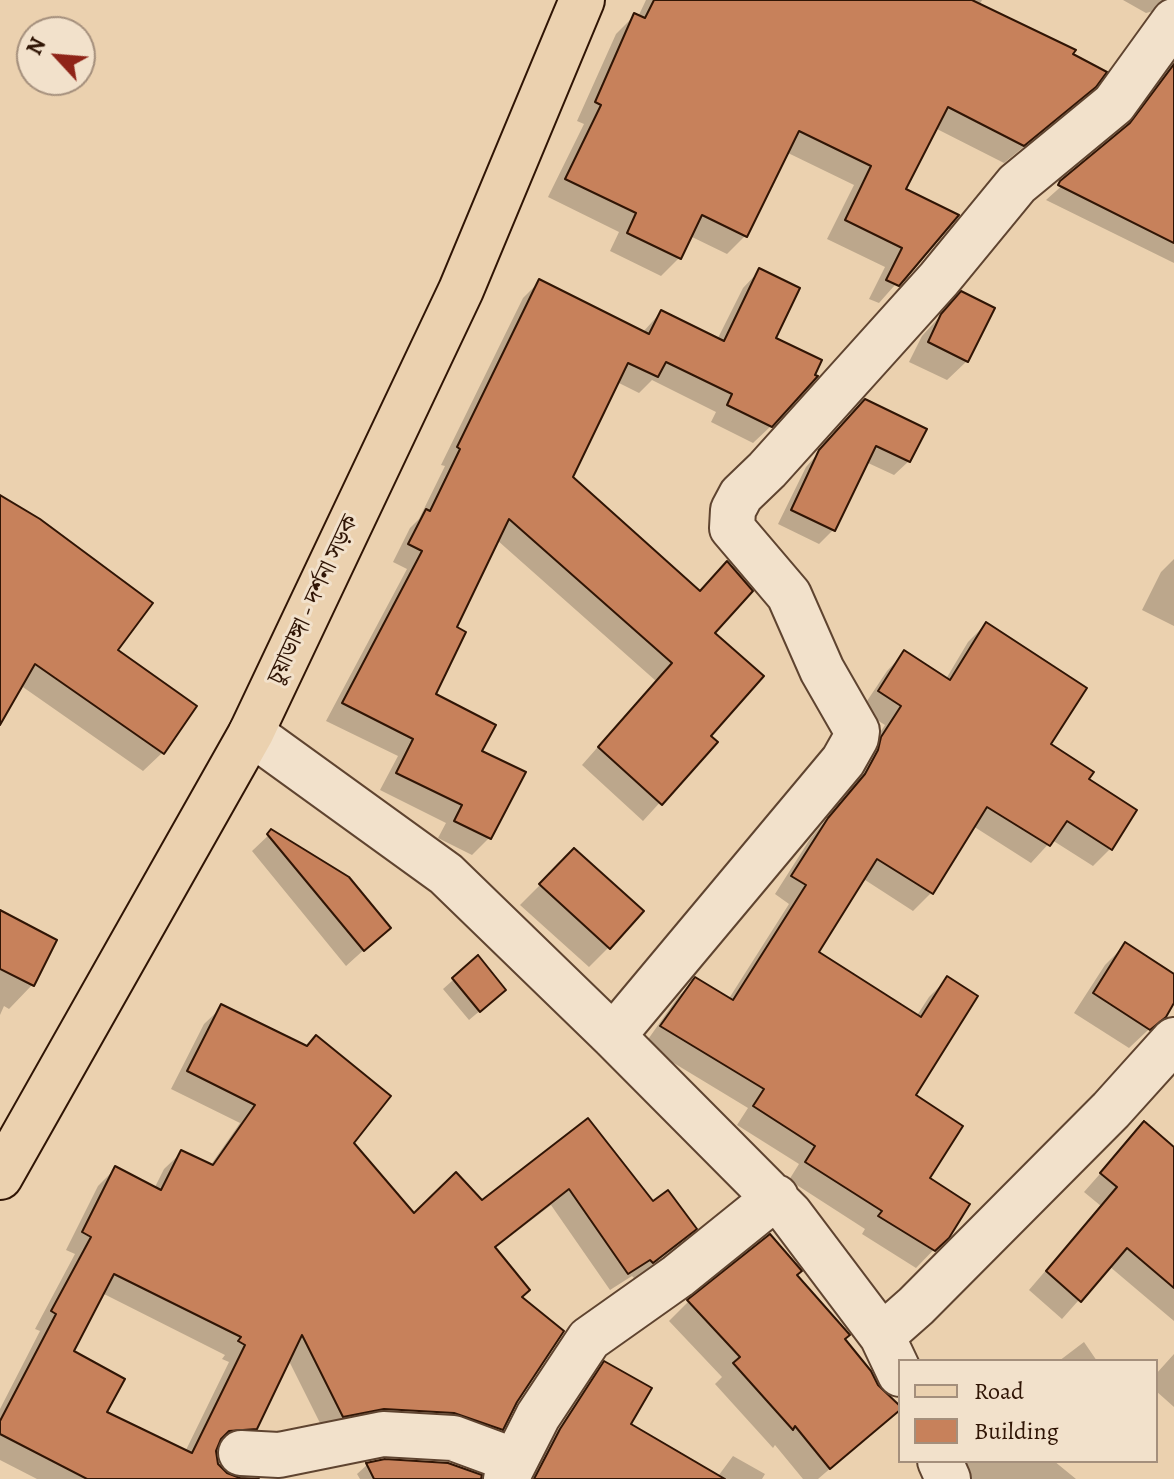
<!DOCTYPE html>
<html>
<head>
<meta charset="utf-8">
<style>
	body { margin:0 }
	#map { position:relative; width:1174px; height:1479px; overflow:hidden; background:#ebd1af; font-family:Alegreya,serif }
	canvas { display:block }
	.legend { position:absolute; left:898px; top:1359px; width:260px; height:104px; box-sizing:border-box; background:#f2e1cb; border:2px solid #a48f7c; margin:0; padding:10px 14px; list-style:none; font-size:24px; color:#301505 }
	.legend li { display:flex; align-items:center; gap:16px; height:40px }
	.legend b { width:40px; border:2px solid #a48f7c }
	.north { position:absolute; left:16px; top:16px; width:80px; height:80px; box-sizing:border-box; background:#f2e1cb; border:2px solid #a48f7c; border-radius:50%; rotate:296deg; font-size:22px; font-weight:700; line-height:32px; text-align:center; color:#301505 }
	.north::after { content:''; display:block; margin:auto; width:28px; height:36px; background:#8f2418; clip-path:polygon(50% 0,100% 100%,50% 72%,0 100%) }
</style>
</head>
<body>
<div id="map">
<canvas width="1174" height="1479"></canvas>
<ul class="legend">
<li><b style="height:10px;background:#ebd1af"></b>Road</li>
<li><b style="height:22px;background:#c7815b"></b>Building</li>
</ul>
<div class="north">N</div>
</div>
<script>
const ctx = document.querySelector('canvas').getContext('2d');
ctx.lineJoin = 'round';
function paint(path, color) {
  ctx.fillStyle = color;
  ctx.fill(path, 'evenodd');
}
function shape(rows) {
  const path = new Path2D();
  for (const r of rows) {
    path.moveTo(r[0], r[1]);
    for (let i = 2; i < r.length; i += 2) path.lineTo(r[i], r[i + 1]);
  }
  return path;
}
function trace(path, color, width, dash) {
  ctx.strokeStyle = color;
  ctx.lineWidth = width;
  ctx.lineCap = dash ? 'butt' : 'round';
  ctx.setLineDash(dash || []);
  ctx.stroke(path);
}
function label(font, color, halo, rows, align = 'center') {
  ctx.font = font + ' Alegreya,"Noto Serif Bengali",serif';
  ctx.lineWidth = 6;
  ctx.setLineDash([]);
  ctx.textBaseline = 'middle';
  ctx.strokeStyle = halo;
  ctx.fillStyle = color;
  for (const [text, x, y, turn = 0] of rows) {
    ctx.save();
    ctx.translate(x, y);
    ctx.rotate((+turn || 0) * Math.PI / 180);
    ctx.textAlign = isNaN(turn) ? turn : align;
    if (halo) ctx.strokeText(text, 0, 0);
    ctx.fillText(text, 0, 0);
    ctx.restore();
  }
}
paint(shape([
	[646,0,982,0,979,6,1071,55,1094,85,1075,105,1004,163,935,128,903,190,956,216,879,303,869,299,885,267,827,239,854,185,786,152,745,236,727,254,690,236,679,258,661,276,610,251,619,232,548,197,584,124,577,121,616,34,635,15,638,17],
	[1123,0,1174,0,1161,9,1146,13],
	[1174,61,1174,263,1046,200,1124,130],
	[760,270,773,338,771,426,753,443,711,422,716,412,652,380,639,393,617,382,570,478,712,633,708,736,715,742,643,821,582,765,656,681,497,540,454,628,434,695,480,752,523,773,489,838,472,855,438,838,446,823,380,790,398,756,326,721,407,569,393,562,410,528,419,519,445,466,441,465,523,298,540,281,643,332,661,312,717,340,743,288],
	[942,314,967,361,947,380,909,362,922,336],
	[851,416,909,461,894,475,866,462,833,530,819,544,778,524,806,467],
	[0,497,115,651,195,707,162,753,143,771,20,685,0,721],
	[1174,559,1174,626,1142,610,1161,572],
	[986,624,1049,745,1086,780,1110,849,1093,866,1052,840,1031,863,973,826,931,893,913,911,862,878,816,953,916,1017,929,997,947,979,913,1096,927,1179,947,1236,916,1268,862,1234,865,1229,789,1180,799,1164,737,1125,748,1108,644,1045,678,997,695,979,728,1000,789,904,775,894,810,839,847,794,861,770,864,757,885,725,861,710,887,671,904,653,946,679,968,642],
	[272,832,388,928,346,966,252,851],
	[574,851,609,947,589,967,520,905],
	[0,916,32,985,9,1009,4,1006,0,1015],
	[1125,945,1174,977,1174,1000,1164,1015,1129,1048,1074,1013,1105,965],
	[478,958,494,999,469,1020,443,989],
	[222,1007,351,1143,414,1216,482,1203,587,1120,653,1204,694,1229,677,1246,635,1279,632,1276,610,1290,551,1205,494,1249,520,1298,515,1401,501,1429,484,1446,325,1433,288,1359,255,1428,237,1446,216,1447,214,1452,217,1466,226,1475,242,1479,37,1479,0,1460,0,1409,40,1331,35,1329,75,1254,66,1250,98,1186,115,1169,154,1189,164,1169,182,1152,210,1166,240,1123,171,1089,204,1024],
	[102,1293,225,1355,222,1359,229,1362,185,1452,104,1412,72,1352],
	[1144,1124,1174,1150,1174,1321,1109,1266,1062,1319,1029,1290,1101,1206,1084,1192],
	[794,1275,876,1387,899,1409,818,1479,803,1479,775,1445,773,1448,715,1384,722,1377,669,1321,689,1301],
	[1084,1342,1097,1361,1059,1361],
	[1174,1354,1174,1407,1156,1391,1156,1374],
	[605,1363,628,1424,615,1479,531,1479,551,1440,595,1373],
	[733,1456,765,1474,762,1479,716,1479],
	[385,1461,395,1479,360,1479,357,1474,367,1465],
	[949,1461,1054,1461,1076,1479,962,1479]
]), '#0003');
const building = shape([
	[654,0,972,0,1076,50,1073,54,1107,72,1096,87,1024,146,948,107,906,189,959,215,899,286,886,280,902,248,845,220,871,166,799,131,747,237,702,215,681,259,627,233,636,213,565,179,601,105,595,102,634,13,645,18,654,0],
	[1174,64,1174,243,1058,185,1060,181,1130,123,1174,64],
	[759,268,800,288,776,338,822,360,815,375,818,376,772,427,727,405,732,394,666,362,658,377,628,363,573,477,700,591,727,561,753,591,715,633,764,676,711,736,718,742,662,805,598,747,672,663,509,519,457,627,466,632,436,694,496,725,482,751,526,772,491,839,454,821,462,805,396,773,413,739,342,703,422,551,408,544,426,509,430,511,460,449,457,447,539,279,649,334,661,310,724,341,759,268],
	[961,291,995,308,968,362,928,342,941,314,961,291],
	[865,399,927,429,910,462,876,446,835,531,791,510,819,450,865,399],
	[0,495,40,519,153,603,118,650,197,706,164,754,35,664,0,725,0,495],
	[986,622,1087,688,1051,744,1094,772,1089,779,1137,810,1112,850,1067,821,1050,846,987,807,933,894,877,859,819,952,921,1017,947,976,978,996,916,1095,963,1126,930,1178,970,1204,949,1238,935,1251,878,1216,882,1211,805,1162,815,1146,753,1106,764,1089,660,1026,695,977,733,1000,806,885,791,876,828,818,865,774,878,750,881,737,901,706,878,691,904,650,950,680,986,622],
	[271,829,349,877,391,928,364,951,267,834,271,829],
	[574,848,644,911,610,949,539,884,574,848],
	[0,910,57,940,34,986,0,969,0,910],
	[1125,942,1174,974,1174,1003,1166,1017,1150,1030,1093,993,1125,942],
	[478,955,506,990,480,1012,452,978,478,955],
	[221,1004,307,1046,316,1035,391,1096,354,1143,414,1213,456,1172,482,1200,588,1118,653,1201,668,1190,697,1229,653,1263,650,1260,628,1274,569,1189,495,1247,530,1290,522,1297,564,1331,517,1402,503,1430,454,1413,384,1409,343,1417,302,1335,257,1429,229,1431,221,1439,216,1451,218,1464,227,1473,240,1478,259,1479,87,1479,0,1434,0,1421,56,1314,51,1311,91,1237,82,1232,115,1166,161,1190,181,1150,213,1165,255,1105,187,1071,221,1004],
	[114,1274,241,1337,238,1341,245,1345,192,1453,107,1412,125,1379,74,1351,114,1274],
	[1144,1121,1174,1147,1174,1288,1127,1248,1081,1302,1046,1271,1117,1187,1100,1173,1144,1121],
	[770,1234,802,1271,797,1275,850,1335,845,1339,871,1371,878,1385,900,1406,900,1410,830,1469,795,1426,793,1430,733,1363,740,1357,687,1300,770,1234],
	[604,1361,652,1388,631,1424,725,1479,534,1479,560,1429,604,1361],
	[385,1459,448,1463,482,1475,481,1479,374,1479,366,1463,385,1459]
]);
paint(building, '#c7815b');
trace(building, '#301505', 2);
const street = shape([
	[251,733,446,874,613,1036,790,1214,882,1336,900,1374],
	[613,1036,843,761,856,738,857,731,822,670,789,595,732,528,733,510,741,495,767,470,939,279,1017,184,1114,104,1174,21],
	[882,1336,916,1306,1111,1110,1174,1040],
	[241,1453,279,1455,383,1434,453,1438,515,1461],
	[940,1461,948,1479],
	[506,1479,538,1416,589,1339,678,1276,776,1197]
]);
const primary = shape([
	[0,1177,251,733,461,290,582,0]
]);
trace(street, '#5f4430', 48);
trace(primary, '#301505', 48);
trace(street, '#f2e1cb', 44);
trace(primary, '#ebd1af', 44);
label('24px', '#301505', '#f2e1cb', [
	["চুয়াডাঙ্গা - দর্শনা সড়ক",314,600,-65]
]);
</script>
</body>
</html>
